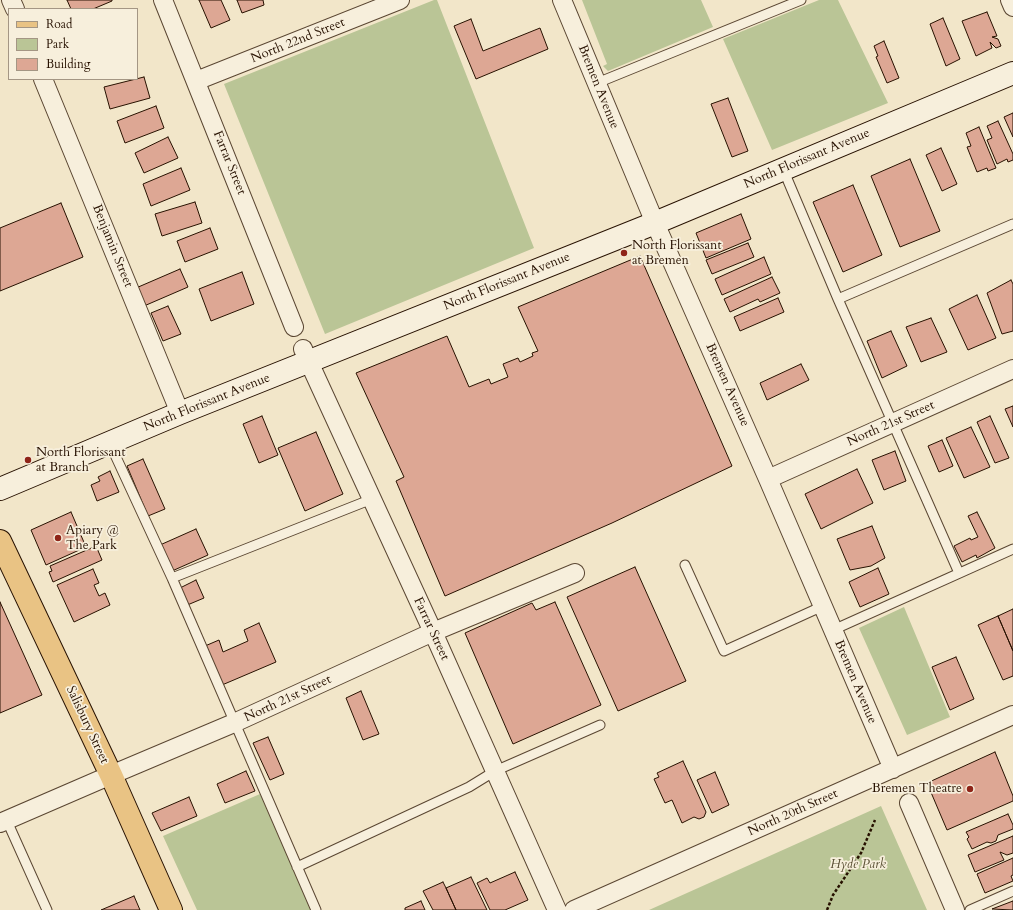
<!DOCTYPE html>
<html>
<head>
<meta charset="utf-8">
<style>
	body { margin:0 }
	#map { position:relative; width:1013px; height:910px; overflow:hidden; background:#f2e6c9; font-family:Cardo,serif }
	canvas { display:block }
	.legend { position:absolute; left:8px; top:8px; width:130px; height:72px; box-sizing:border-box; background:#f7efdc; border:1px solid #a49684; margin:0; padding:5px 7px; list-style:none; font-size:12px; color:#271100 }
	.legend li { display:flex; align-items:center; gap:8px; height:20px }
	.legend b { width:20px; border:1px solid #a49684 }
</style>
</head>
<body>
<div id="map">
<canvas width="1013" height="910"></canvas>
<ul class="legend">
<li><b style="height:5px;background:#e9c384"></b>Road</li>
<li><b style="height:11px;background:#bac596"></b>Park</li>
<li><b style="height:11px;background:#dda794"></b>Building</li>
</ul>
</div>
<script>
const ctx = document.querySelector('canvas').getContext('2d');
ctx.lineJoin = 'round';
function paint(path, color) {
  ctx.fillStyle = color;
  ctx.fill(path, 'evenodd');
}
function shape(rows) {
  const path = new Path2D();
  for (const r of rows) {
    path.moveTo(r[0], r[1]);
    for (let i = 2; i < r.length; i += 2) path.lineTo(r[i], r[i + 1]);
  }
  return path;
}
function trace(path, color, width, dash) {
  ctx.strokeStyle = color;
  ctx.lineWidth = width;
  ctx.lineCap = dash ? 'butt' : 'round';
  ctx.setLineDash(dash || []);
  ctx.stroke(path);
}
function label(font, color, halo, rows, align = 'center') {
  ctx.font = font + ' Cardo,serif';
  ctx.lineWidth = 3.5;
  ctx.setLineDash([]);
  ctx.textBaseline = 'middle';
  ctx.strokeStyle = halo;
  ctx.fillStyle = color;
  for (const [text, x, y, turn = 0] of rows) {
    ctx.save();
    ctx.translate(x, y);
    ctx.rotate((+turn || 0) * Math.PI / 180);
    ctx.textAlign = isNaN(turn) ? turn : align;
    if (halo) ctx.strokeText(text, 0, 0);
    ctx.fillText(text, 0, 0);
    ctx.restore();
  }
}
paint(shape([
	[434,0,437,0,534,248,325,334,224,84],
	[582,0,701,0,713,27,608,71,603,66,607,64],
	[819,0,838,0,888,103,772,150,723,39],
	[904,607,950,717,907,735,859,628],
	[260,794,311,910,197,910,163,836],
	[881,806,927,910,649,910]
]), '#bac596');
const building = shape([
	[67,0,112,0,112,1,93,9,71,9,67,0],
	[199,0,221,0,230,20,211,28,199,0],
	[237,0,263,0,264,5,242,13,237,0],
	[987,12,997,36,992,37,998,39,1001,46,996,48,990,42,992,48,976,56,962,21,987,12],
	[943,18,960,59,946,66,930,24,943,18],
	[471,19,483,51,540,28,548,49,476,79,454,26,471,19],
	[884,41,899,78,887,83,876,57,878,56,874,46,884,41],
	[144,77,150,98,110,109,104,87,144,77],
	[728,98,748,151,732,157,711,104,728,98],
	[156,106,164,128,125,143,117,121,156,106],
	[1013,113,1013,137,1004,117,1013,113],
	[998,121,1013,154,1013,160,1008,162,1007,159,997,164,987,140,992,138,987,126,998,121],
	[979,127,996,168,988,171,987,168,977,172,967,147,971,146,966,133,979,127],
	[168,137,178,158,144,173,135,153,168,137],
	[941,148,957,184,942,191,926,155,941,148],
	[910,159,940,231,900,247,871,176,910,159],
	[181,168,190,190,151,206,143,184,181,168],
	[853,185,882,255,843,272,813,202,853,185],
	[195,202,202,223,162,236,155,214,195,202],
	[61,203,83,257,0,291,0,228,61,203],
	[741,214,751,239,706,258,696,233,741,214],
	[210,228,218,249,185,262,177,241,210,228],
	[748,243,754,257,712,274,706,260,748,243],
	[640,256,732,466,612,523,445,596,396,481,404,477,356,373,447,336,469,387,489,379,491,384,508,377,503,364,518,358,520,362,533,356,532,353,538,351,518,307,640,256],
	[764,257,771,274,722,295,715,279,764,257],
	[180,269,188,287,144,306,136,288,180,269],
	[242,272,254,304,211,321,199,289,242,272],
	[772,277,780,293,760,302,758,299,730,312,724,299,772,277],
	[1011,280,1013,284,1013,331,1002,334,987,293,1011,280],
	[977,295,996,338,968,350,949,309,977,295],
	[778,298,784,312,740,331,734,317,778,298],
	[168,306,181,334,163,341,151,313,168,306],
	[931,318,947,352,921,362,906,327,931,318],
	[891,331,907,366,882,378,867,341,891,331],
	[801,364,809,380,767,400,760,383,801,364],
	[1013,406,1013,427,1005,409,1013,406],
	[262,416,278,455,259,463,243,424,262,416],
	[990,416,1009,458,995,463,977,422,990,416],
	[971,427,990,467,964,478,946,438,971,427],
	[316,432,343,494,305,511,278,448,316,432],
	[942,440,953,466,939,472,928,446,942,440],
	[895,451,906,481,884,490,872,460,895,451],
	[143,459,165,509,148,516,127,466,143,459],
	[857,469,873,503,821,529,805,494,857,469],
	[110,471,119,492,97,501,91,485,100,481,98,477,110,471],
	[71,512,86,547,46,565,31,530,71,512],
	[977,512,995,548,977,558,976,555,962,562,954,546,970,538,971,540,978,537,968,516,977,512],
	[872,526,885,558,871,566,850,570,837,539,872,526],
	[196,529,208,555,172,571,160,545,196,529],
	[96,546,102,560,53,582,49,572,52,571,50,566,96,546],
	[635,567,686,681,618,711,567,597,635,567],
	[878,568,889,594,860,607,849,582,878,568],
	[93,569,99,583,94,585,99,596,105,593,110,605,74,622,57,585,93,569],
	[196,580,204,598,185,606,178,589,196,580],
	[0,602,42,695,0,713,0,602],
	[555,602,601,705,513,744,465,633,532,603,536,610,555,602],
	[1013,609,1013,651,998,616,1013,609],
	[998,616,1013,651,1013,676,1003,680,978,625,998,616],
	[259,623,276,662,222,685,205,646,219,640,223,652,248,641,244,630,259,623],
	[956,657,974,699,950,710,932,667,956,657],
	[361,691,379,734,363,740,346,698,361,691],
	[268,737,284,774,270,780,253,743,268,737],
	[995,752,1013,796,1013,801,947,830,927,783,995,752],
	[683,761,706,812,704,817,699,819,694,817,682,823,672,800,665,803,654,779,659,777,657,773,683,761],
	[246,771,255,791,225,803,217,784,246,771],
	[715,772,729,805,712,813,697,780,715,772],
	[189,797,197,816,161,831,152,813,189,797],
	[1008,814,1013,825,1013,829,998,835,996,841,991,843,987,842,972,849,967,839,969,837,966,832,1008,814],
	[1013,836,1013,853,1007,855,1000,852,1004,860,975,872,968,855,1013,836],
	[1013,858,1013,875,1011,876,1013,881,985,893,977,874,1013,858],
	[515,872,528,900,505,910,490,910,477,883,487,878,490,883,515,872],
	[471,877,487,910,456,910,446,888,471,877],
	[443,882,446,888,456,910,433,910,423,891,443,882],
	[134,896,140,910,101,910,134,896],
	[421,901,425,910,405,910,405,908,421,901],
	[1013,901,1013,910,992,909,1013,901]
]);
paint(building, '#dda794');
trace(building, '#271100', 1);
const lane = shape([
	[597,83,801,0],
	[783,169,838,299,959,573],
	[838,299,1013,224],
	[110,444,172,578],
	[685,565,724,651,823,606],
	[833,630,1013,549],
	[7,821,47,910],
	[297,867,469,787,495,771,600,725],
	[316,910,172,578,372,499],
	[970,910,1013,891]
]);
const street = shape([
	[11,0,15,9],
	[163,0,294,327],
	[562,0,655,223,768,479,893,769],
	[1010,0,1013,7],
	[43,79,180,413],
	[196,81,400,0],
	[303,349,433,632,557,910],
	[768,479,1013,369],
	[909,803,955,910],
	[0,823,111,775,234,723,433,632,575,573],
	[574,910,1013,715]
]);
const secondary = shape([
	[0,489,180,413,655,223,1013,73]
]);
const primary = shape([
	[0,541,111,775,171,910]
]);
trace(lane, '#5a4632', 11);
trace(street, '#5a4632', 20);
trace(secondary, '#271100', 24);
trace(primary, '#271100', 24);
trace(shape([
	[827,910,833,895,861,853,875,820]
]), '#271100', 2.5, [3, 2]);
trace(lane, '#f7efdc', 9);
trace(street, '#f7efdc', 18);
trace(secondary, '#f7efdc', 22);
trace(primary, '#e9c384', 22);
for (const [x, y, r, color] of [
	[624,253,4,"#8f2418"],
	[28,460,4,"#8f2418"],
	[58,538,4,"#8f2418"],
	[970,789,4,"#8f2418"]
]) {
  const dot = new Path2D();
  dot.arc(x, y, r, 0, 2 * Math.PI);
  ctx.fillStyle = color;
  ctx.fill(dot);
  trace(dot, '#f7efdc', 1.5);
}
label('13px', '#271100', '#f7efdc', [
	["North 22nd Street",298,41,-22],
	["Bremen Avenue",598,87,68],
	["North Florissant Avenue",807,159,-23],
	["Farrar Street",229,163,68],
	["Benjamin Street",112,246,68],
	["North Florissant Avenue",507,282,-22],
	["Bremen Avenue",727,385,66],
	["North Florissant Avenue",207,403,-22],
	["North 21st Street",891,424,-24],
	["Farrar Street",431,629,65],
	["Bremen Avenue",855,682,67],
	["North 21st Street",288,699,-25],
	["Salisbury Street",87,725,65],
	["North 20th Street",793,813,-24]
]);
label('13px', '#271100', '#f7efdc', [
	["North Florissant",632,246],
	["at Bremen",632,261],
	["North Florissant",36,453],
	["at Branch",36,468],
	["Apiary @",66,531],
	["The Park",66,546],
	["Bremen Theatre",962,789,"right"]
], 'left');
label('italic 13px', '#5a5034', '#f7efdc', [
	["Hyde Park",858,865]
]);
</script>
</body>
</html>
